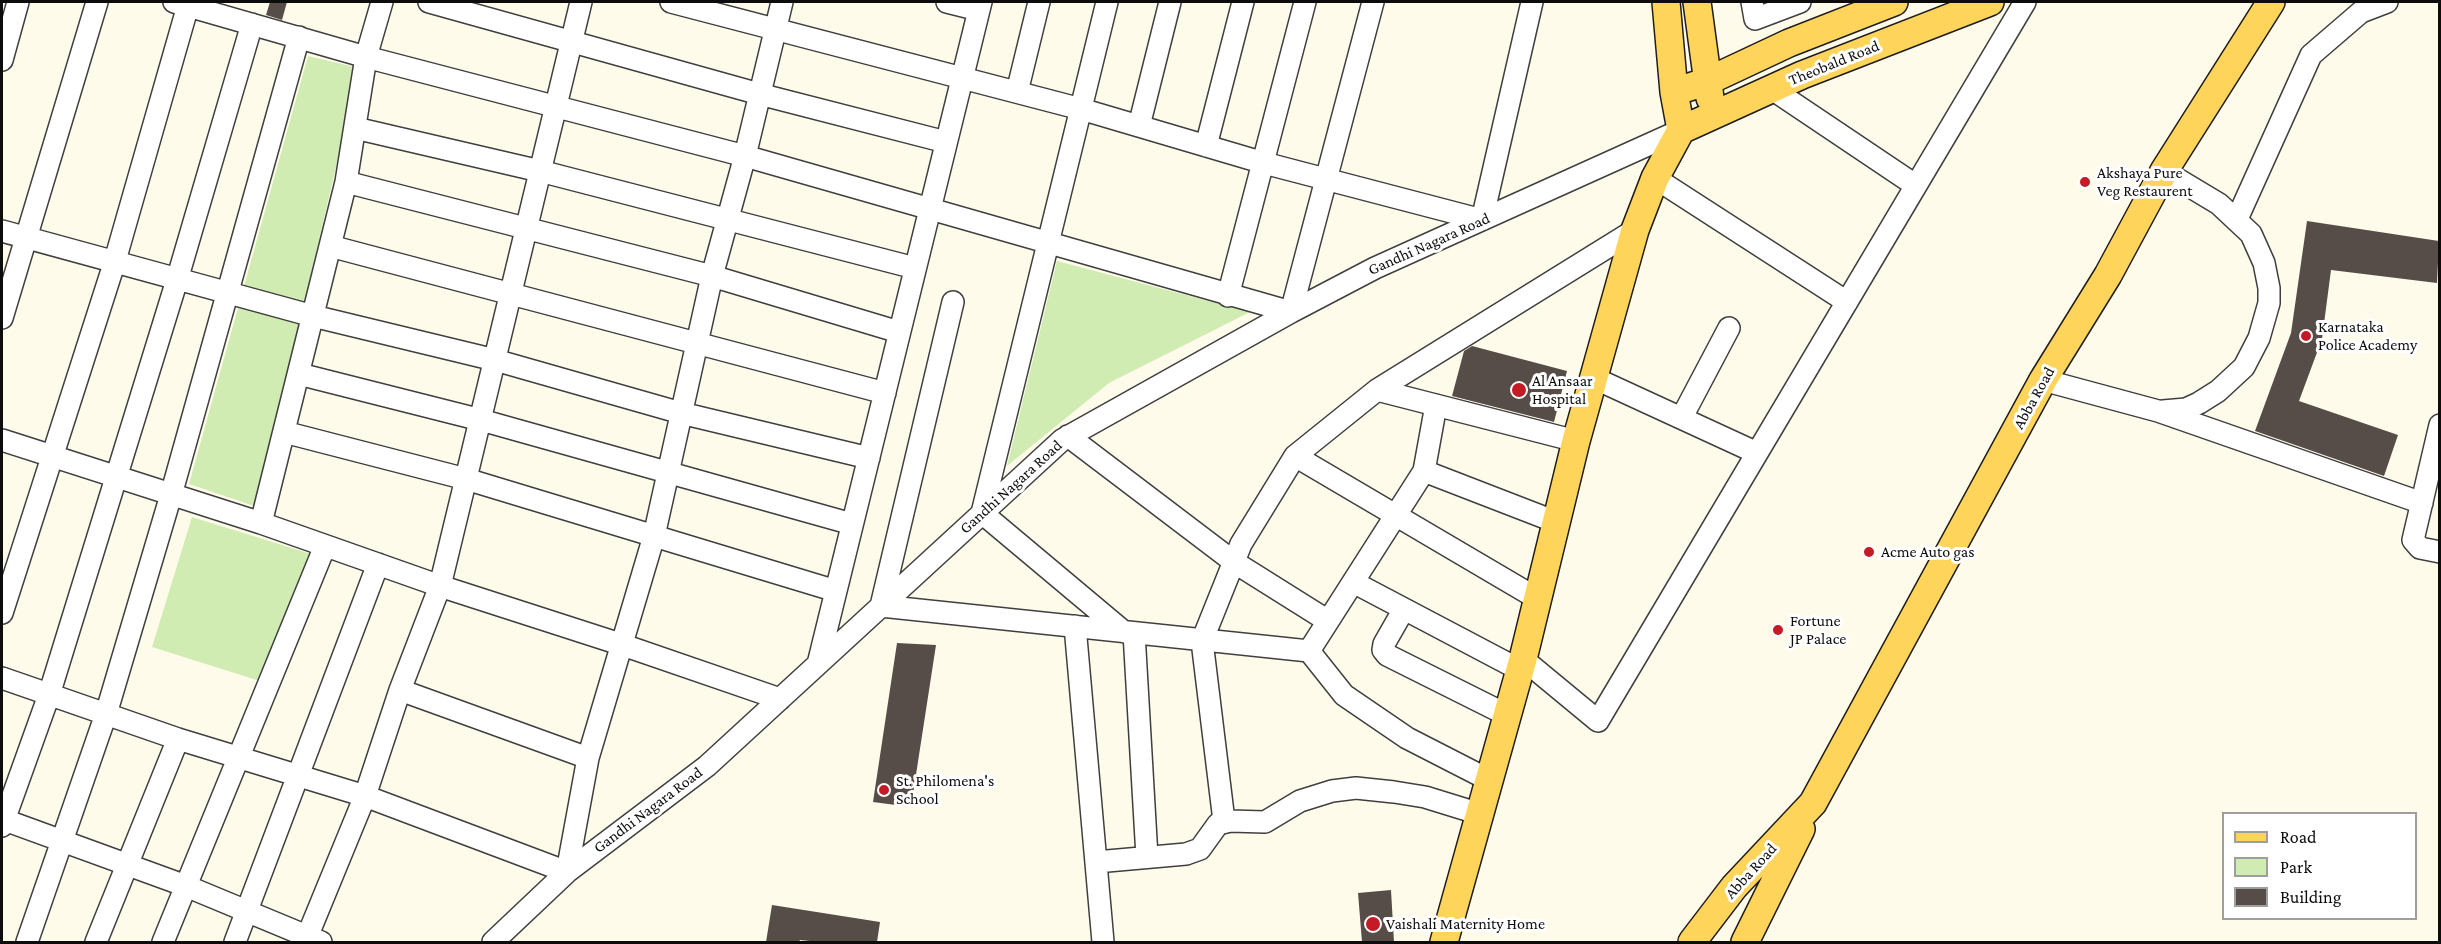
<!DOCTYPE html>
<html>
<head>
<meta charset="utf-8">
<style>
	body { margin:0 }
	#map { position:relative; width:2441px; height:944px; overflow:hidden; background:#fffbeb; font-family:"Crimson Pro",serif }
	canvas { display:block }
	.frame { position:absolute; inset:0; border:3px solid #0c0c0c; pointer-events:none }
	.legend { position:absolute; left:2222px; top:812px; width:195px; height:108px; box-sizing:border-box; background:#fff; border:2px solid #9e9e9e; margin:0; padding:8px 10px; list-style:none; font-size:18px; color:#0c0c0c }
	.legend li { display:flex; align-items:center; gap:12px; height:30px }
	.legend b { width:30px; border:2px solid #9e9e9e }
</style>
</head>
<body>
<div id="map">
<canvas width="2441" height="944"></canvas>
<div class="frame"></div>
<ul class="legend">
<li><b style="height:8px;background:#ffd45b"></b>Road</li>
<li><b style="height:16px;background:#d1ecb3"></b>Park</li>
<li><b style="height:16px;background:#564d48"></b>Building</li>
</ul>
</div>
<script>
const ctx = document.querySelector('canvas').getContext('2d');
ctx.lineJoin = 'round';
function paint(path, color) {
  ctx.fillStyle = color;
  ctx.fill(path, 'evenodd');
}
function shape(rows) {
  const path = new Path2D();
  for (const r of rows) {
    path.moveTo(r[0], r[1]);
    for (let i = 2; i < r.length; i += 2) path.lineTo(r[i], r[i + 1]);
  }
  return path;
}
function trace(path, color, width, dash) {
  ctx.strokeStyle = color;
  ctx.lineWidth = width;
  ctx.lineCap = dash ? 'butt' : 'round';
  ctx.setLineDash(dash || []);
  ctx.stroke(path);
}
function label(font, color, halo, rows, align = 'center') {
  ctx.font = font + ' "Crimson Pro",serif';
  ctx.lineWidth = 6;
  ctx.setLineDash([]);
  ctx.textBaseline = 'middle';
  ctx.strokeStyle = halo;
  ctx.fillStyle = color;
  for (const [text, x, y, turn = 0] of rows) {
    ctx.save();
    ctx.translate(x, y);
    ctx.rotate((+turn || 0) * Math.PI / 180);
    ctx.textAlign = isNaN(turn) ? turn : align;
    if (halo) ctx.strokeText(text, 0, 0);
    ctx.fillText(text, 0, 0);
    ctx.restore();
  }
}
paint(shape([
	[308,56,359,68,257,507,189,484],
	[1057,261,1250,312,1109,383,1007,466],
	[192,517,311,554,263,682,152,647]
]), '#d1ecb3');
paint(shape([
	[270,2,287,2,282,20,266,15],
	[2307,221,2439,241,2437,283,2331,270,2322,339,2299,401,2398,435,2384,476,2255,431,2291,333],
	[1472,346,1567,371,1554,422,1452,396,1464,351],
	[897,643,936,645,911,807,873,802],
	[1391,890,1394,942,1362,942,1358,893],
	[772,905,880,922,877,942,819,942,800,940,799,942,766,942]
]), '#564d48');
const minor = shape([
	[174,2,366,57,745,156,1291,312,1373,2],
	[429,2,763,95,946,142],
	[671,2,1081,109,1264,163,1482,220,1532,2],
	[947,2,979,10],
	[1107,2,982,513,1124,632],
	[1752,2,1755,19,1800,2],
	[2,60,18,2],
	[1772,89,1915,185],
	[1017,92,1039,2],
	[1139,126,1170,2],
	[355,128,540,171,915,268],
	[1206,146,1243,2],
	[1655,178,1847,302],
	[346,182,712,276,899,332],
	[2237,219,2311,55,2361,12,2387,2],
	[2,231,313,316,495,360,681,413,869,458],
	[330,246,885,393],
	[1228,296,1305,2],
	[953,302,881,606,1309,651,1344,695,1407,738,1489,780],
	[2,318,97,2],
	[299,374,481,420,852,524],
	[1594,378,1757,453],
	[2043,380,2158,411,2422,503],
	[1377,390,1576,441],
	[2163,411,2186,409,2199,403,2218,391,2244,367,2259,338,2269,303,2269,288,2264,263,2251,234,2219,204,2164,171],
	[1682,417,1729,328],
	[2440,425,2413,540,2420,548,2440,552],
	[284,432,466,479,836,591],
	[1068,436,1234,562,1328,621],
	[2,440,261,523,440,586,623,645,780,699],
	[1295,456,1538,599],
	[1424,471,1556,522],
	[261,523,346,182,366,57,382,2],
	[1353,582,1520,670],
	[1404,609,1384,644,1383,650,1387,655,1507,715],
	[2,613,114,264,189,2],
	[1075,626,1103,942],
	[1134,633,1147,857],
	[1309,651,1424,471,1436,405],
	[1523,659,1598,721,2025,2],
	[818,664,981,2],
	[2,678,178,739,365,796,567,872,588,758,654,536,712,276,745,156,782,2],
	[400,690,588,758],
	[2,819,186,886,321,942],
	[1224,821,1202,641,1241,544,1295,456,1377,390,1635,230],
	[2,826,49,695,177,280,252,24],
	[1096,862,1186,854,1200,849,1218,824,1230,821,1265,822,1300,801,1332,791,1356,788,1394,792,1425,797,1480,814],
	[27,942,106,714,171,495,299,37],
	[96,942,178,739],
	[163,942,325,546],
	[235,942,378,564],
	[305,942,365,796,400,690,440,586,581,2],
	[493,942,567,872,707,766,1062,440,1291,312,1375,268,1681,130]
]);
const major = shape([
	[1697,2,1710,98],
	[1674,92,1708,81,1789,43,1894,2],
	[1681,130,1802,75,1990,2],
	[1444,942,1523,659,1576,441,1635,230,1655,178,1681,130,1674,92,1666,2],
	[1692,942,1734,887,1813,803,2043,380,2108,275,2164,171,2271,2],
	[1745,942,1801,829]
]);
trace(minor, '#3f3f3f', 24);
trace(major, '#1d1d1d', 30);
trace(minor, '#fff', 21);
trace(major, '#ffd45b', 27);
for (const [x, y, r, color] of [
	[2085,182,6,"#c51b26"],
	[2306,336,6,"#c51b26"],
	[1519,390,8,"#c51b26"],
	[1869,552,6,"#c51b26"],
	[1778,630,6,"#c51b26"],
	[884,790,6,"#c51b26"],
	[1373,924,8,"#c51b26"]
]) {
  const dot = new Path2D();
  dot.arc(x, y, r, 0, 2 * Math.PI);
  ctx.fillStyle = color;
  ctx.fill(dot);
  trace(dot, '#fff', 2);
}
label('16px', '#0c0c0c', '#fff', [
	["Theobald Road",1834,63,-22],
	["Gandhi Nagara Road",1429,244,-24],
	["Abba Road",2034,398,-61],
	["Gandhi Nagara Road",1011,487,-42],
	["Gandhi Nagara Road",648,810,-37],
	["Abba Road",1751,871,-48]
]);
label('16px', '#0c0c0c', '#fff', [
	["Akshaya Pure",2097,173],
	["Veg Restaurent",2097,191],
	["Karnataka",2318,327],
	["Police Academy",2318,345],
	["Al Ansaar",1532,381],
	["Hospital",1532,399],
	["Acme Auto gas",1881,552],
	["Fortune",1790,621],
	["JP Palace",1790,639],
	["St. Philomena's",896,781],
	["School",896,799],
	["Vaishali Maternity Home",1386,924]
], 'left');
</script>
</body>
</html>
